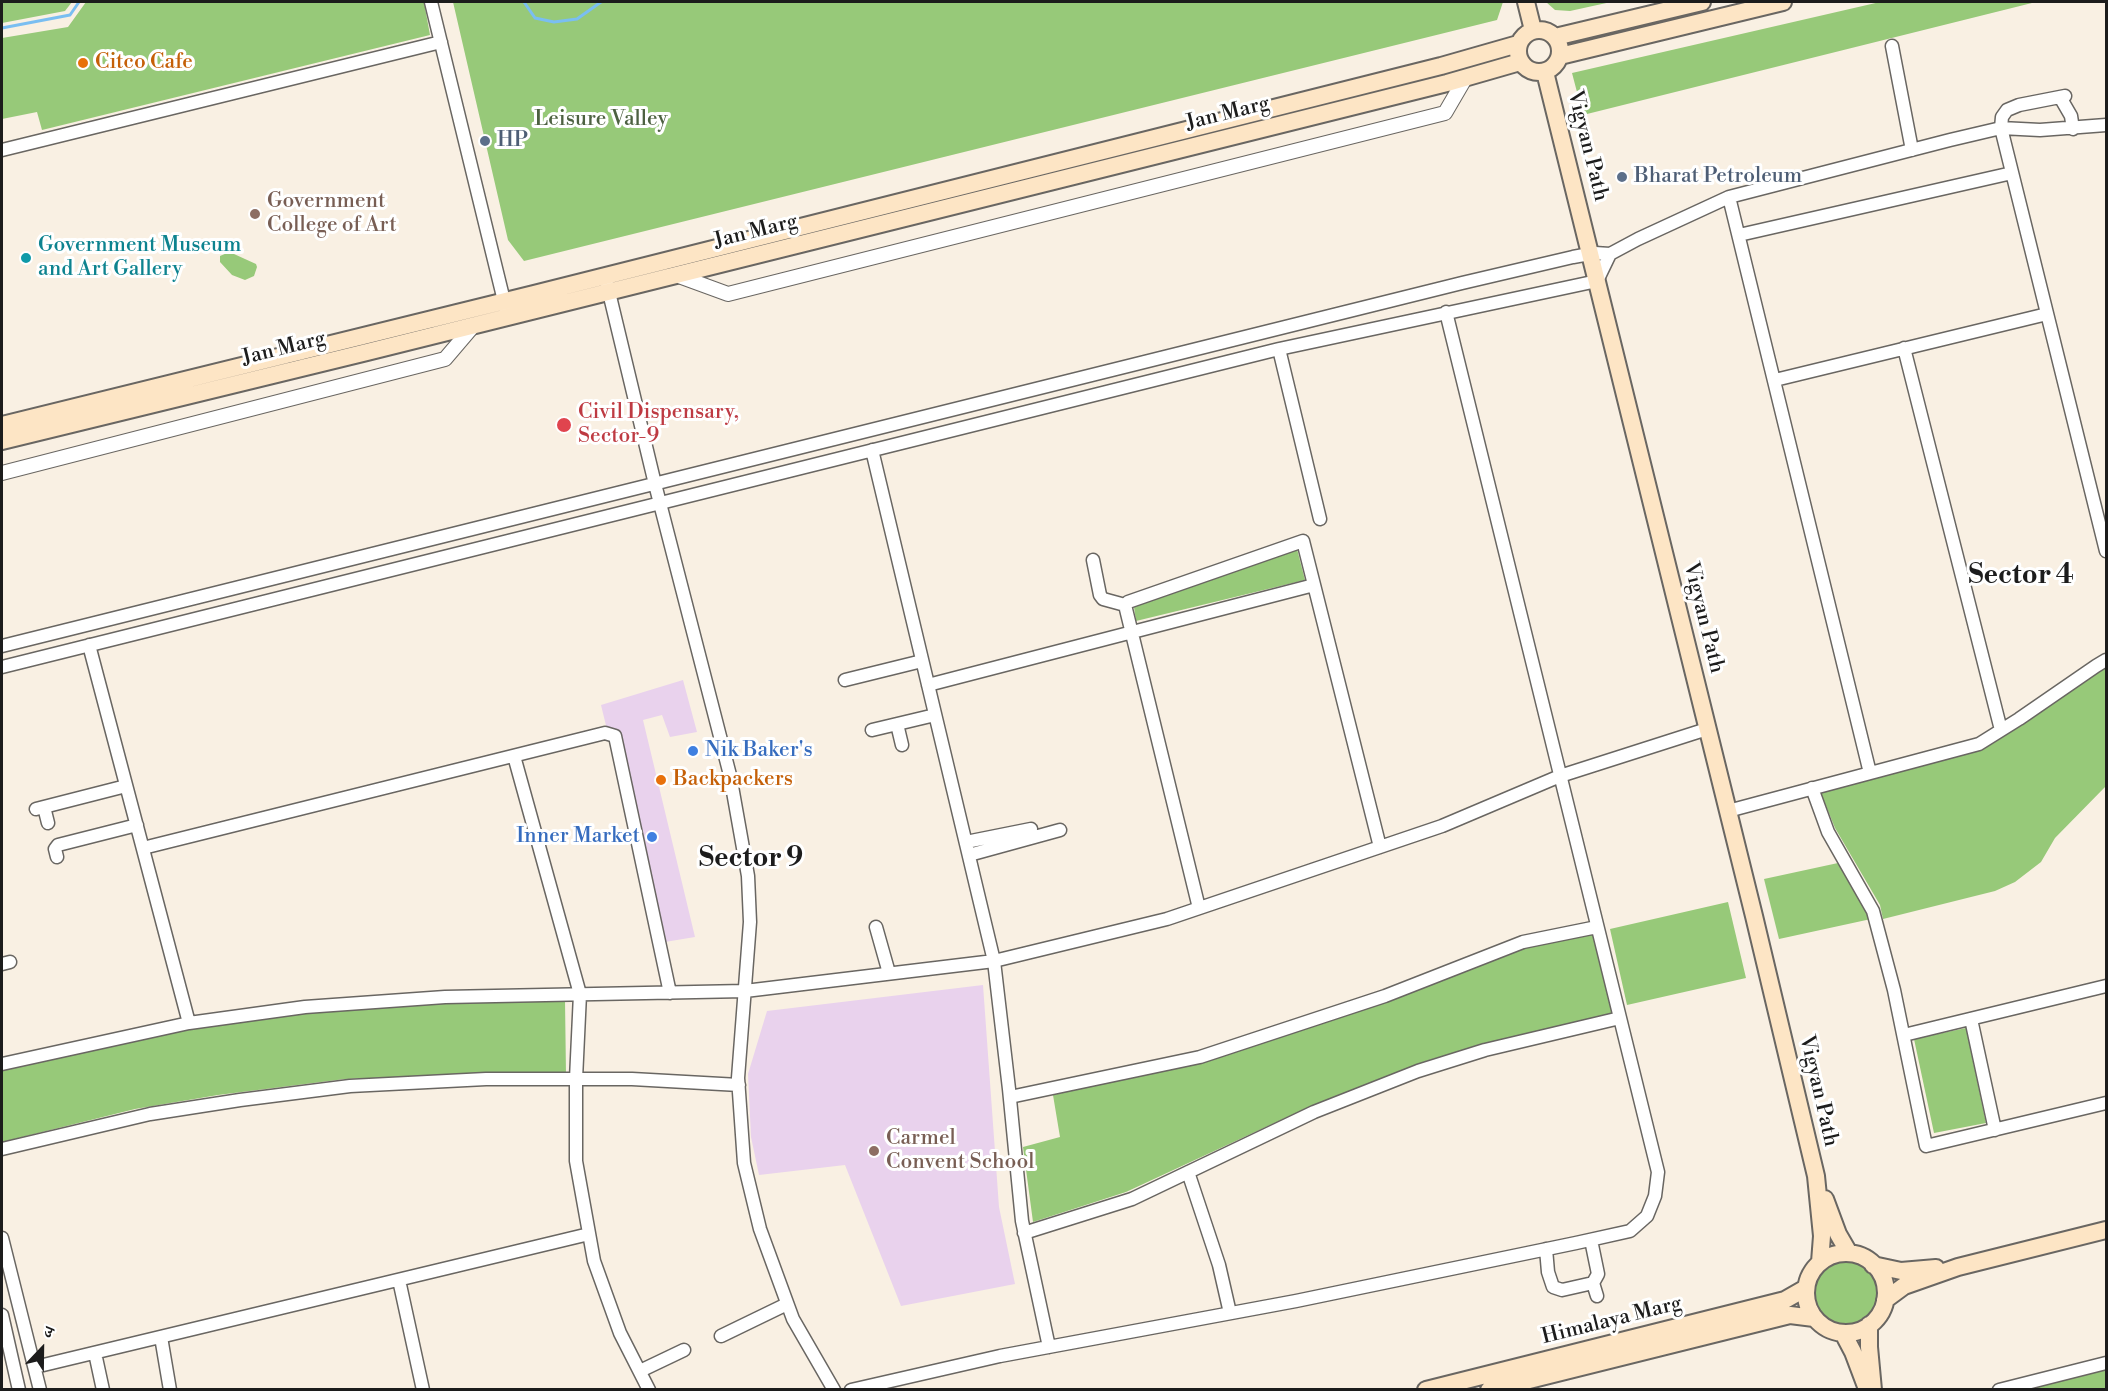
<!DOCTYPE html>
<html>
<head>
<meta charset="utf-8">
<style>
	body { margin:0 }
	#map { position:relative; width:2108px; height:1391px; overflow:hidden; background:#f9f0e3; font-family:"Libre Bodoni","Noto Serif Devanagari",serif }
	canvas { display:block }
	.frame { position:absolute; inset:0; border:3px solid #1c1c1c; pointer-events:none }
	.north { position:absolute; left:12px; top:1319px; width:60px; height:60px; -webkit-text-stroke:4px #fff; paint-order:stroke; rotate:22deg; font-size:16px; font-weight:700; line-height:24px; text-align:center; color:#1c1c1c }
	.north::after { content:''; display:block; margin:auto; width:21px; height:27px; background:#1c1c1c; clip-path:polygon(50% 0,100% 100%,50% 72%,0 100%) }
</style>
</head>
<body>
<div id="map">
<canvas width="2108" height="1391"></canvas>
<div class="frame"></div>
<div class="north">उ</div>
</div>
<script>
const ctx = document.querySelector('canvas').getContext('2d');
ctx.lineJoin = 'round';
function paint(path, color) {
  ctx.fillStyle = color;
  ctx.fill(path, 'evenodd');
}
function shape(rows) {
  const path = new Path2D();
  for (const r of rows) {
    if (r.length === 3) {
      path.moveTo(r[0] + r[2], r[1]);
      path.arc(r[0], r[1], r[2], 0, 2 * Math.PI);
      continue;
    }
    path.moveTo(r[0], r[1]);
    for (let i = 2; i < r.length; i += 2) path.lineTo(r[i], r[i + 1]);
  }
  return path;
}
function trace(path, color, width, dash) {
  ctx.strokeStyle = color;
  ctx.lineWidth = width;
  ctx.lineCap = dash ? 'butt' : 'round';
  ctx.setLineDash(dash || []);
  ctx.stroke(path);
}
function label(font, color, halo, rows, align = 'center') {
  ctx.font = font + ' "Libre Bodoni",serif';
  ctx.lineWidth = 6;
  ctx.setLineDash([]);
  ctx.textBaseline = 'middle';
  ctx.strokeStyle = halo;
  ctx.fillStyle = color;
  for (const [text, x, y, turn = 0] of rows) {
    ctx.save();
    ctx.translate(x, y);
    ctx.rotate((+turn || 0) * Math.PI / 180);
    ctx.textAlign = isNaN(turn) ? turn : align;
    if (halo) ctx.strokeText(text, 0, 0);
    ctx.fillText(text, 0, 0);
    ctx.restore();
  }
}
paint(shape([
	[683,680,697,732,670,737,662,715,643,720,695,937,659,943,601,705],
	[983,985,999,1207,1015,1284,901,1306,845,1165,759,1175,751,1137,748,1074,767,1011]
]), '#e9d2ed');
paint(shape([
	[2,2,72,2,65,11,2,23],
	[86,2,424,2,430,35,42,130,37,112,2,119,2,38,68,27],
	[453,2,1503,2,1497,20,524,261,508,240],
	[1546,2,1611,2,1570,11,1555,10],
	[1880,2,2036,2,1583,115,1572,73],
	[227,253,234,254,256,264,257,267,254,276,245,280,232,275,220,262,220,256],
	[1297,549,1305,580,1136,621,1134,607],
	[2106,666,2106,786,2055,838,2041,862,2015,882,1995,891,1883,919,1880,905,1835,828,1820,791,1976,750],
	[1838,863,1871,919,1779,939,1764,879],
	[1728,902,1746,978,1627,1005,1610,929],
	[1593,933,1613,1015,1489,1042,1426,1061,1311,1106,1126,1192,1033,1222,1023,1147,1060,1137,1053,1095,1198,1063,1380,1004,1524,948],
	[565,1000,566,1075,481,1074,345,1079,218,1095,135,1109,2,1142,2,1071,192,1029,308,1013,448,1001],
	[1966,1028,1986,1123,1934,1133,1914,1039],
	[1845,1294,33],
	[2106,1369,2106,1389,2024,1389]
]), '#97c979');
trace(shape([
	[524,2,535,18,554,22,577,19,601,2],
	[2,28,70,15,79,2]
]), '#7abef1', 3);
const minor = shape([
	[431,2,506,309],
	[1892,46,1912,150],
	[2065,96,2019,105,2007,110,2002,117,2001,128,2106,551],
	[2060,97,2071,116,2073,129],
	[2,150,441,42],
	[1729,197,1870,773],
	[1739,235,2012,173],
	[607,284,655,484,730,775,748,876,750,922,738,1078,744,1163,760,1229,793,1319,834,1390],
	[1904,348,2001,730],
	[1279,349,1320,519],
	[1775,380,2047,314],
	[872,450,994,961,1009,1089,1022,1221,1049,1347],
	[1093,560,1100,595,1103,599,1125,605],
	[89,645,189,1023],
	[2,646,1462,283,1573,257,1595,253,1610,254,1638,239,1729,197,1950,140,2001,128,2040,130,2106,125],
	[2,667,1279,349,1597,281,1610,254],
	[845,680,922,661],
	[928,685,1314,585],
	[897,724,902,745],
	[872,730,935,715],
	[514,756,580,994,576,1079,576,1161,594,1261,620,1333,649,1390],
	[1812,788,1828,832,1873,911,1894,990,1926,1146,2106,1103],
	[44,807,48,823],
	[36,809,126,786],
	[1728,811,1979,744,2019,719,2096,666,2106,660],
	[966,842,1031,829],
	[143,848,605,733,615,736,670,993],
	[969,855,1060,830],
	[57,857,55,849,58,845,137,825],
	[1199,908,1125,605,1128,602,1303,541,1380,847],
	[876,927,889,973],
	[2,964,10,962],
	[1971,1019,1995,1130],
	[1904,1035,2106,986],
	[2,1064,189,1023,305,1007,445,997,745,991,994,961,1167,919,1442,826,1560,776,1707,729],
	[1010,1097,1200,1057,1385,996,1523,942,1597,927],
	[2,1149,150,1114,240,1100,350,1086,486,1079,632,1079,739,1085],
	[1188,1172,1219,1265,1230,1313],
	[1024,1233,1132,1199,1314,1112,1418,1071,1485,1050,1620,1018],
	[2,1238,40,1390],
	[1591,1240,1598,1274,1593,1283,1597,1296],
	[1546,1249,1548,1272,1553,1287,1562,1290,1593,1283],
	[399,1280,423,1390],
	[2,1315,19,1390],
	[721,1336,787,1304],
	[161,1337,170,1390],
	[95,1353,103,1390],
	[35,1367,589,1234],
	[640,1371,684,1350],
	[851,1390,1000,1356,1296,1301,1576,1243,1630,1231,1647,1216,1655,1196,1658,1172,1446,312],
	[1999,1390,2106,1363]
]);
const tertiary = shape([
	[676,275,728,294,1445,113,1466,77],
	[2,473,445,359,474,325]
]);
const secondary = shape([
	[1526,2,1533,30],
	[1539,51,21],
	[1555,37,1702,2],
	[1560,56,1783,2],
	[1545,72,1754,916,1816,1176,1822,1236,1820,1262],
	[2,425,534,294,1441,66,1518,44],
	[2,441,367,352,1447,83,1520,62],
	[1825,1199,1838,1234,1849,1253],
	[1846,1293,40],
	[1873,1265,1901,1271,1936,1268],
	[1885,1300,1904,1286,1958,1267,2106,1230],
	[1869,1325,1869,1347,1873,1390],
	[1843,1333,1853,1352,1867,1389],
	[1426,1390,1785,1300,1806,1288],
	[1489,1390,1790,1315,1814,1318]
]);
trace(minor, '#696662', 15);
trace(tertiary, '#696662', 16);
trace(secondary, '#696662', 20);
trace(minor, '#fff', 12);
trace(tertiary, '#fff', 14);
trace(secondary, '#fde5c5', 16);
for (const [x, y, r, color] of [
	[83,63,6,"#e8710a"],
	[485,141,6,"#5c6f8a"],
	[1622,177,6,"#5c6f8a"],
	[255,214,6,"#8d6e63"],
	[26,258,6,"#0f9aa8"],
	[564,425,8,"#e0444e"],
	[693,751,6,"#3f7fe0"],
	[661,780,6,"#e8710a"],
	[652,837,6,"#3f7fe0"],
	[874,1151,6,"#8d6e63"]
]) {
  const dot = new Path2D();
  dot.arc(x, y, r, 0, 2 * Math.PI);
  ctx.fillStyle = color;
  ctx.fill(dot);
  trace(dot, '#fff', 2);
}
label('21px', '#c56008', '#fff', [
	["Citco Cafe",95,63],
	["Backpackers",673,780]
], 'left');
label('21px', '#1c1c1c', '#fff', [
	["Jan Marg",1228,114,-14],
	["Vigyan Path",1587,146,76],
	["Jan Marg",756,232,-14],
	["Jan Marg",284,349,-14],
	["Vigyan Path",1703,618,76],
	["Vigyan Path",1818,1091,77],
	["Himalaya Marg",1612,1321,-14]
]);
label('21px', '#4d6141', '#fff', [
	["Leisure Valley",601,120]
]);
label('21px', '#4e5e75', '#fff', [
	["HP",497,141],
	["Bharat Petroleum",1634,177]
], 'left');
label('21px', '#785e54', '#fff', [
	["Government",267,202],
	["College of Art",267,226],
	["Carmel",886,1139],
	["Convent School",886,1163]
], 'left');
label('21px', '#0d838f', '#fff', [
	["Government Museum",38,246],
	["and Art Gallery",38,270]
], 'left');
label('21px', '#be3a42', '#fff', [
	["Civil Dispensary,",578,413],
	["Sector-9",578,437]
], 'left');
label('21px', '#366cbe', '#fff', [
	["Nik Baker's",705,751],
	["Inner Market",640,837,"right"]
], 'left');
label('bold 27px', '#1c1c1c', '#fff', [
	["Sector 4",2021,577],
	["Sector 9",751,860]
]);
</script>
</body>
</html>
